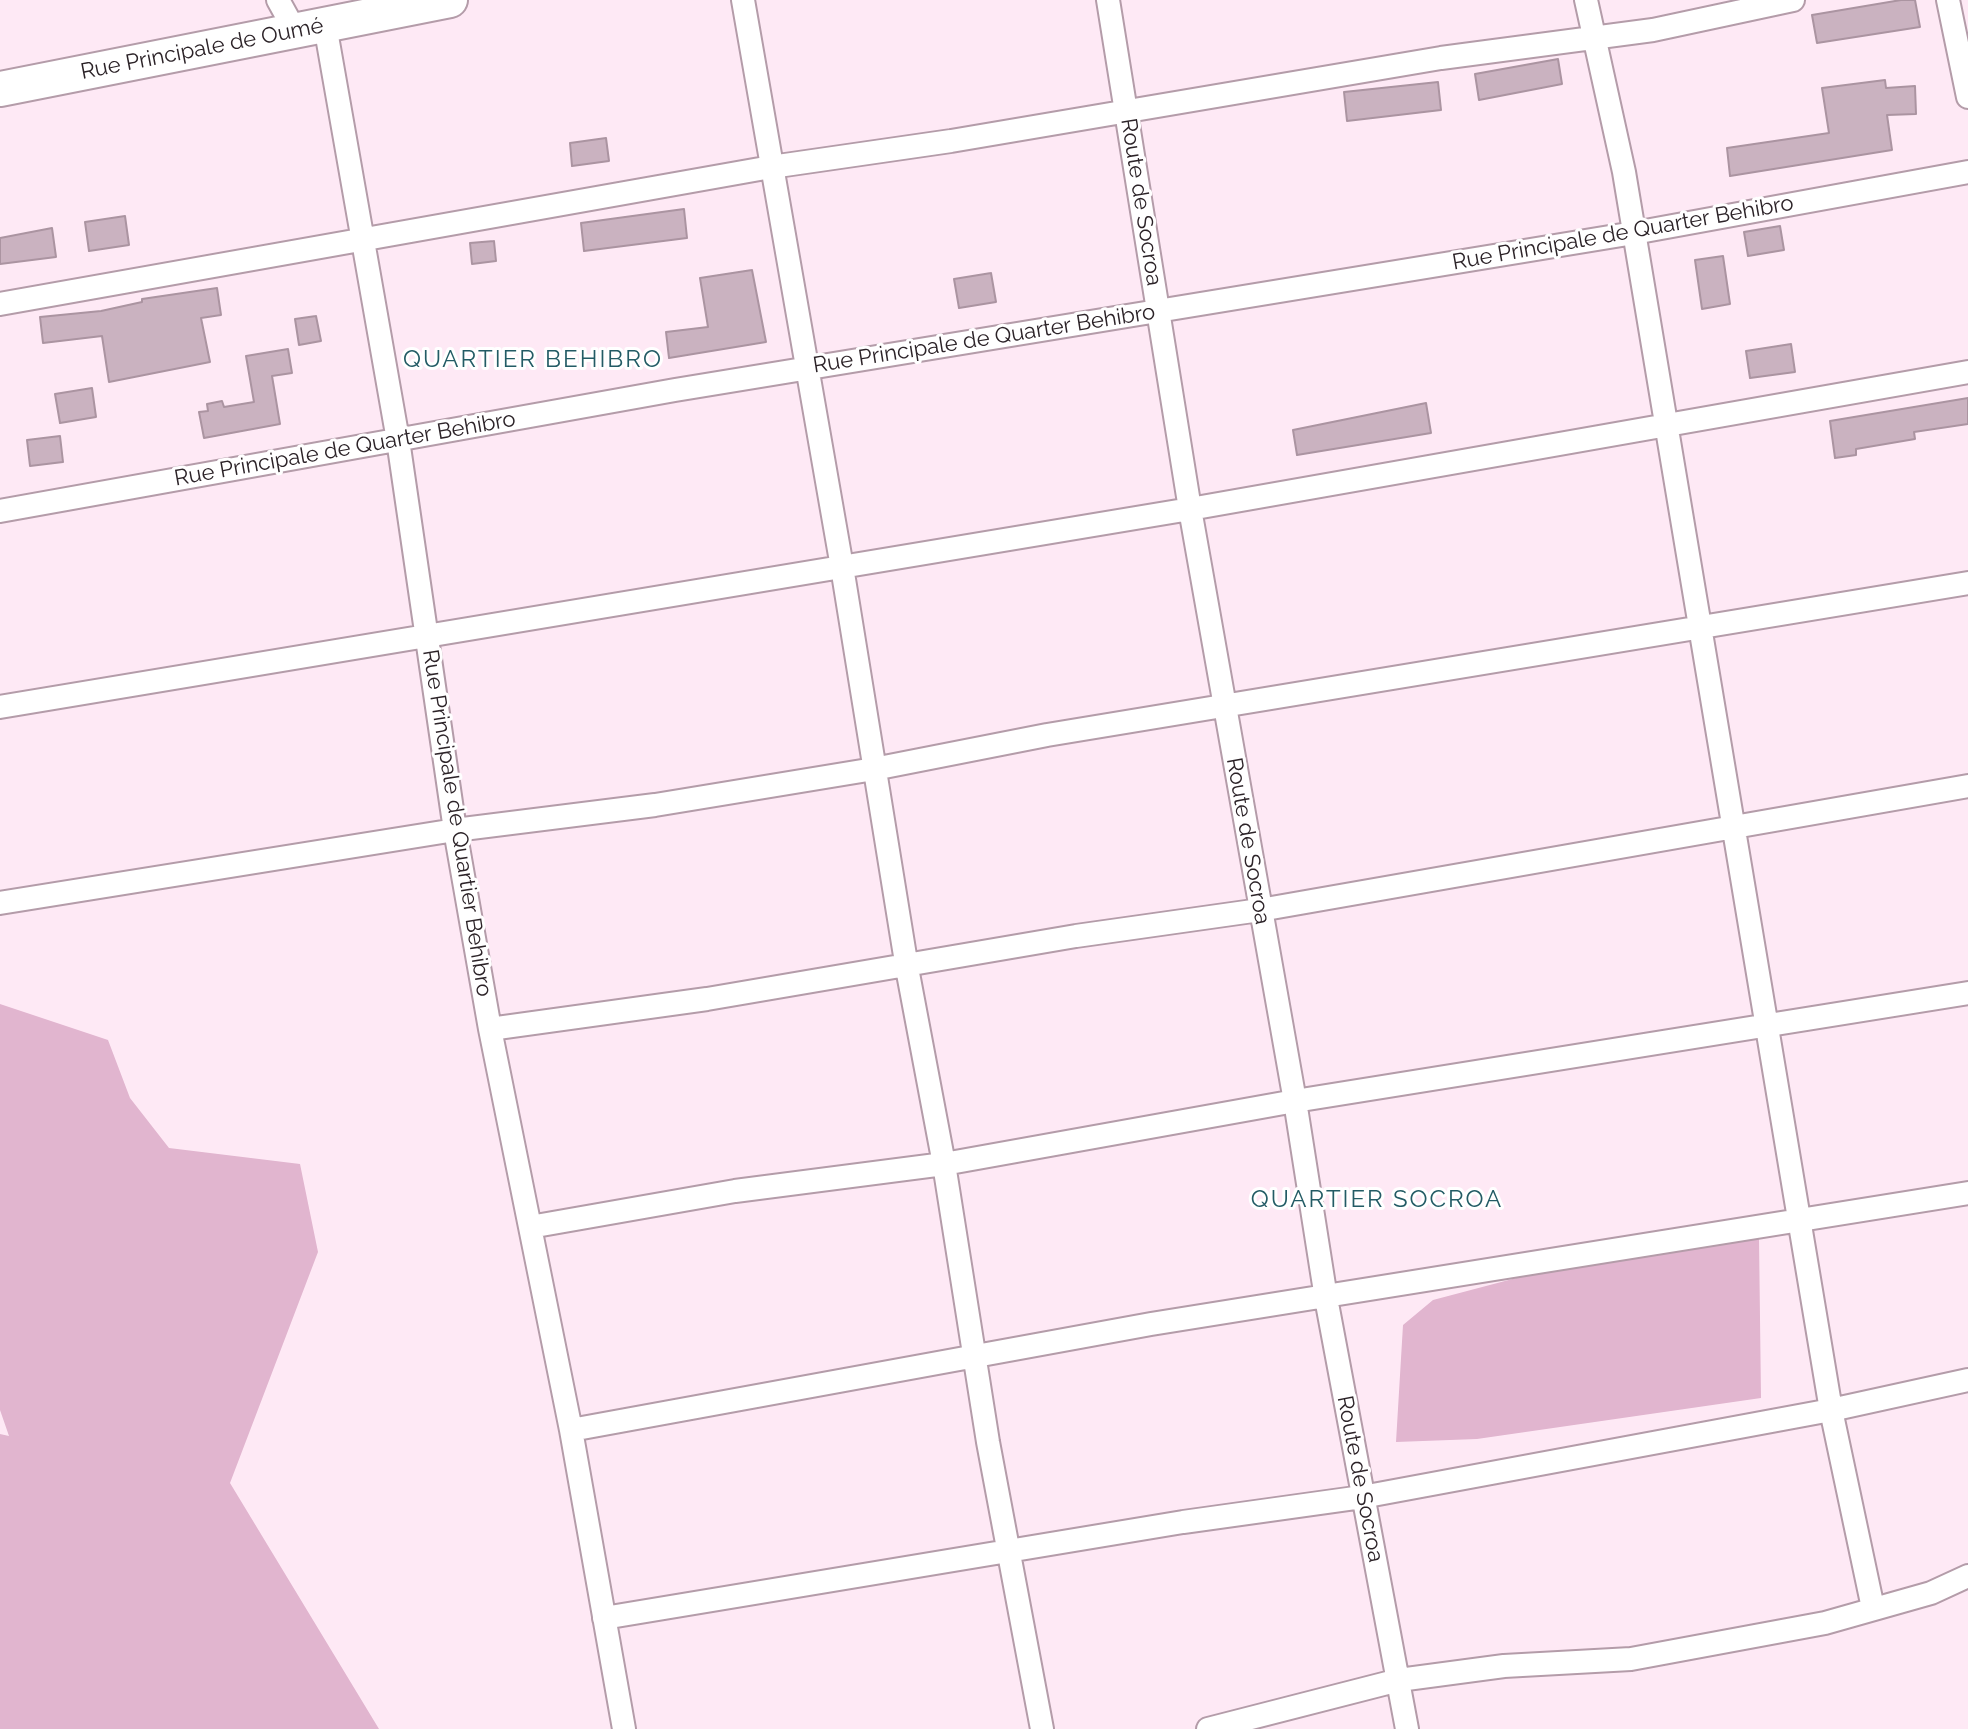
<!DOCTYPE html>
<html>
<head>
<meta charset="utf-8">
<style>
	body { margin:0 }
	canvas { display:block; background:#fee9f5 }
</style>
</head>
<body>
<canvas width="1968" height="1729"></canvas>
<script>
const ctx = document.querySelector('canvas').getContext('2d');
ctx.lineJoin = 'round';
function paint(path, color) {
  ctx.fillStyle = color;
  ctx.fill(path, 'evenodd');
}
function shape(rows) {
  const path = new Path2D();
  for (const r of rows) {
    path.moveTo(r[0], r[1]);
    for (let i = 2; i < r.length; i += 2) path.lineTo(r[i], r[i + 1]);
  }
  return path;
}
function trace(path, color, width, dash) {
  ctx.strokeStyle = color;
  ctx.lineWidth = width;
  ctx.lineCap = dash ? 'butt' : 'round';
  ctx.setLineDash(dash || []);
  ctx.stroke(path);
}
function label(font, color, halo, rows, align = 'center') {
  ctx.font = font + ' Raleway,sans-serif';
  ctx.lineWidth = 6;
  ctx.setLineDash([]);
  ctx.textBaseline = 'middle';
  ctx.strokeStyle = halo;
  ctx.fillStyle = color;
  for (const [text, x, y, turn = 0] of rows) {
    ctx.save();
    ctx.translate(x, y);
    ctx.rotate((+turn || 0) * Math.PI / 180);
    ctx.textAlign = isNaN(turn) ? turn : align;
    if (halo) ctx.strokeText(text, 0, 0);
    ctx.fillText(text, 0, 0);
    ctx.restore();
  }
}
paint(shape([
	[0,1004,108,1040,130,1098,169,1148,300,1164,318,1252,230,1483,379,1729,0,1729,0,1434,9,1436,0,1410],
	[1759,1238,1761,1398,1477,1439,1396,1442,1403,1325,1433,1300,1558,1267]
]), '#e1b5cf');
const building = shape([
	[1901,0,1915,0,1920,27,1817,43,1812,15,1901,0],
	[1558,59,1562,84,1479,100,1475,74,1558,59],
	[1885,80,1886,88,1915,86,1916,114,1887,115,1892,150,1730,176,1727,148,1829,133,1822,88,1885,80],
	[1438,82,1441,110,1347,121,1344,92,1438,82],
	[606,138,609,161,572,166,570,143,606,138],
	[684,209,687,238,584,251,581,223,684,209],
	[125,216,129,245,89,251,85,222,125,216],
	[1780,226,1784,250,1748,256,1744,232,1780,226],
	[52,228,56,257,0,264,0,238,52,228],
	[494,241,496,261,472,264,470,243,494,241],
	[1723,256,1730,304,1702,309,1695,260,1723,256],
	[752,270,766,342,669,358,666,332,708,327,700,278,752,270],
	[991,273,996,302,959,308,954,279,991,273],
	[217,288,221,315,201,318,210,362,109,382,102,336,43,343,40,317,101,311,142,302,142,299,217,288],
	[316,316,321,341,299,345,295,319,316,316],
	[1791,344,1795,372,1750,378,1746,351,1791,344],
	[288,349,292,373,272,376,280,424,204,438,199,412,208,411,207,404,222,401,224,407,254,402,246,356,288,349],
	[92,388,96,417,60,423,55,394,92,388],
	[1968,398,1968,424,1914,432,1915,439,1856,449,1856,455,1835,458,1830,421,1968,398],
	[1426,403,1431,433,1297,455,1293,430,1426,403],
	[60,436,63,462,30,466,27,440,60,436]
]);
paint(building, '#cab2c0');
trace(building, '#ab94a1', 2);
const street = shape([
	[278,0,294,29],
	[743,0,842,567,907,968,944,1164,1295,1101,1968,993],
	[1108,0,1190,509,1295,1101,1326,1298,1407,1729],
	[1586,0,1624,172,1831,1410,1873,1608],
	[1948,0,1968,97],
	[325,25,398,440,455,830,490,1029,571,1430,624,1729],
	[0,304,771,167,951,141,1441,58,1653,30,1793,0],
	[0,511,675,390,1634,233,1968,172],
	[0,707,1190,509,1968,372],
	[0,903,455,830,655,805,874,769,1047,735,1968,583],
	[490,1029,707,999,1076,936,1260,910,1968,786],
	[530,1227,735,1191,944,1164,988,1442,1042,1729],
	[571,1430,1151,1324,1968,1193],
	[604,1618,1183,1522,1362,1497,1831,1410,1968,1380],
	[1208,1729,1399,1680,1504,1666,1631,1659,1825,1623,1931,1593,1968,1576]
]);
const primary = shape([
	[0,89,450,0]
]);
trace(street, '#b49ca9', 26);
trace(primary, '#b49ca9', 38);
trace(street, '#fff', 22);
trace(primary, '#fff', 34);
label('22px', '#2c2328', '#fff', [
	["Rue Principale de Oumé",202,49,-11],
	["Route de Socroa",1141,202,81],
	["Rue Principale de Quarter Behibro",1623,233,-10],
	["Rue Principale de Quarter Behibro",984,339,-9],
	["Rue Principale de Quarter Behibro",345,449,-10],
	["Rue Principale de Quartier Behibro",457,823,81],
	["Route de Socroa",1248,841,80],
	["Route de Socroa",1360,1479,79]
]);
ctx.letterSpacing = '2px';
label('24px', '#235b65', '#fff', [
	["QUARTIER BEHIBRO",533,360],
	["QUARTIER SOCROA",1377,1200]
]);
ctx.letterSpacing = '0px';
</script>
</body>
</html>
